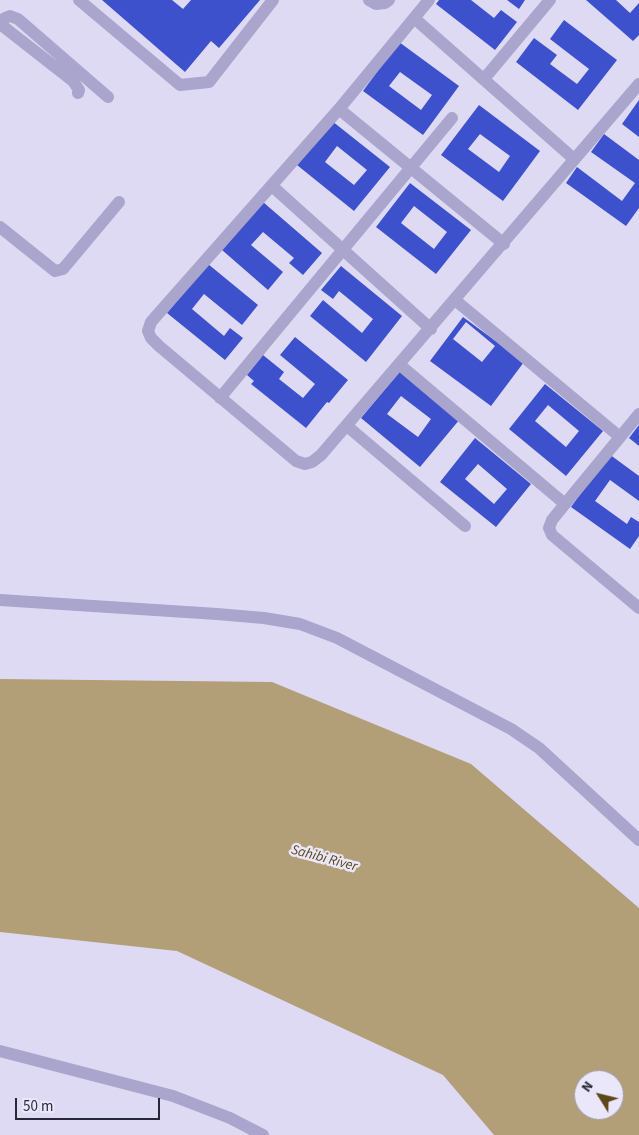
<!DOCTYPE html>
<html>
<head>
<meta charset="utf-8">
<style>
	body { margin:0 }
	#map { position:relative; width:639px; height:1135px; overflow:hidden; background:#dedaf3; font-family:"Source Sans 3",sans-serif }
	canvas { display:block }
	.north { position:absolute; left:574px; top:1070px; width:50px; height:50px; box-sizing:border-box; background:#eae7fa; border:1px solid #9c9bac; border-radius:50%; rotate:306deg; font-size:14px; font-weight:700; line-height:20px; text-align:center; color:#272837 }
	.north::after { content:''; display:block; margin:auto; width:18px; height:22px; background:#5b471a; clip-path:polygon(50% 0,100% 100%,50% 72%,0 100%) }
	.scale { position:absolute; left:15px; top:1098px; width:145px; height:22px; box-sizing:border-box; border:2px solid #272837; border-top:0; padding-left:6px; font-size:15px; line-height:18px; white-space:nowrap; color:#272837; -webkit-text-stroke:4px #eae7fa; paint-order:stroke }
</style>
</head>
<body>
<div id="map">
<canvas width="639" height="1135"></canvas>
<div class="north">N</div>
<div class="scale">50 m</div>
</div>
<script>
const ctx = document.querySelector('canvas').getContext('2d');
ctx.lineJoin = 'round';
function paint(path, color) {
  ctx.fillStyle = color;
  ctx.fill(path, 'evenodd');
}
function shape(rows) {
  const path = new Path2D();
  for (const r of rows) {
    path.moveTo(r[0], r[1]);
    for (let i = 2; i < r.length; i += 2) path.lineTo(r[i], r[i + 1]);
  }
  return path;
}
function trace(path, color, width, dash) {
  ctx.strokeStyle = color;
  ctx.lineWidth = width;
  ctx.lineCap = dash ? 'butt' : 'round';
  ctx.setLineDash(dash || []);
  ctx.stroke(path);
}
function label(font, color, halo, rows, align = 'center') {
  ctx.font = font + ' "Source Sans 3",sans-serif';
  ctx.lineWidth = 5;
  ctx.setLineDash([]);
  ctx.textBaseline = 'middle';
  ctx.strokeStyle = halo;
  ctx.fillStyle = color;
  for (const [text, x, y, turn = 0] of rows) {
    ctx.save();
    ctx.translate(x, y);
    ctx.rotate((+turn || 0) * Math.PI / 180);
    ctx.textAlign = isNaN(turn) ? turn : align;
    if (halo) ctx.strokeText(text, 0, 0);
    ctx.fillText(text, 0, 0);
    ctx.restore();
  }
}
paint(shape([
	[0,679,272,682,471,764,639,908,639,1135,494,1135,443,1075,177,951,0,932],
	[584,1080,614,1080,614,1110,584,1110]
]), '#b29e77');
paint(shape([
	[102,0,172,0,183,9,191,0,260,0,219,48,211,41,185,72],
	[439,0,471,0,494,18,501,10,517,22,495,50,436,4],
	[507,0,525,0,519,9],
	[586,0,616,0,630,13,639,3,639,35,633,41],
	[564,20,617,60,578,110,516,62,534,38,557,55,550,64,577,84,589,69,550,39],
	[399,42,459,86,423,135,363,91],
	[400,72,432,95,421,110,389,86],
	[639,100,639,137,622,124],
	[479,105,540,151,503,201,441,155],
	[480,134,510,156,499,172,468,149],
	[332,121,390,167,354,211,297,165],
	[337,146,367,170,354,185,325,162],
	[604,134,639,160,639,208,626,226,566,183,577,167,622,201,635,183,591,152],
	[410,183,471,230,436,274,376,227],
	[414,206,447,232,434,249,401,223],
	[263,202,322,253,303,275,289,263,294,258,263,232,251,245,283,272,268,290,222,250],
	[208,264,258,305,242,325,204,294,192,309,224,336,230,328,243,338,225,360,167,313],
	[341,266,402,316,366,362,310,316,323,300,362,333,373,319,339,291,333,299,321,290],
	[463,317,524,362,491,406,430,361],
	[466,322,495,346,482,362,453,339],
	[295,337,348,380,329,403,327,402,306,428,251,384,254,381,247,375,263,355,284,372,279,379,303,398,315,384,280,355],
	[401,370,460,419,420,467,361,418],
	[401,396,431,419,418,437,387,414],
	[545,384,603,431,566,476,509,429],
	[548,405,579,431,566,447,535,421],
	[639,425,639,446,629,438],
	[475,438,531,484,496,527,440,482],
	[478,464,507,489,494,504,465,479],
	[609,454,639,476,639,501,610,480,595,501,627,524,631,517,639,522,639,536,630,549,571,507]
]), '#3e51cd');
trace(shape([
	[79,0,180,85,209,82,273,0],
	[369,0,376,4,385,3,389,0],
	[429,0,339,109,151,322,148,331,151,338,159,346,296,461,305,464,312,462,321,455,639,84],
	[414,18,574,159],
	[0,22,5,18,10,16,18,19,108,97],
	[0,24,73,81,79,90,78,93],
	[484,79,550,0],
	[339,109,504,244],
	[272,186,431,329],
	[0,227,55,271,63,269,119,202],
	[455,300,620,437],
	[400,365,565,504,639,414],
	[220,398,452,118],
	[347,426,465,526],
	[565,504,552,520,549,528,552,535,639,608],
	[0,600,217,614,264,618,300,624,337,638,511,729,539,748,639,840],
	[0,1051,173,1096,230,1118,263,1135]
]), '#a9a5cc', 12);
label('italic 14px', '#5b471a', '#eae7fa', [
	["Sahibi River",324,859,15]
]);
</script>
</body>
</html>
